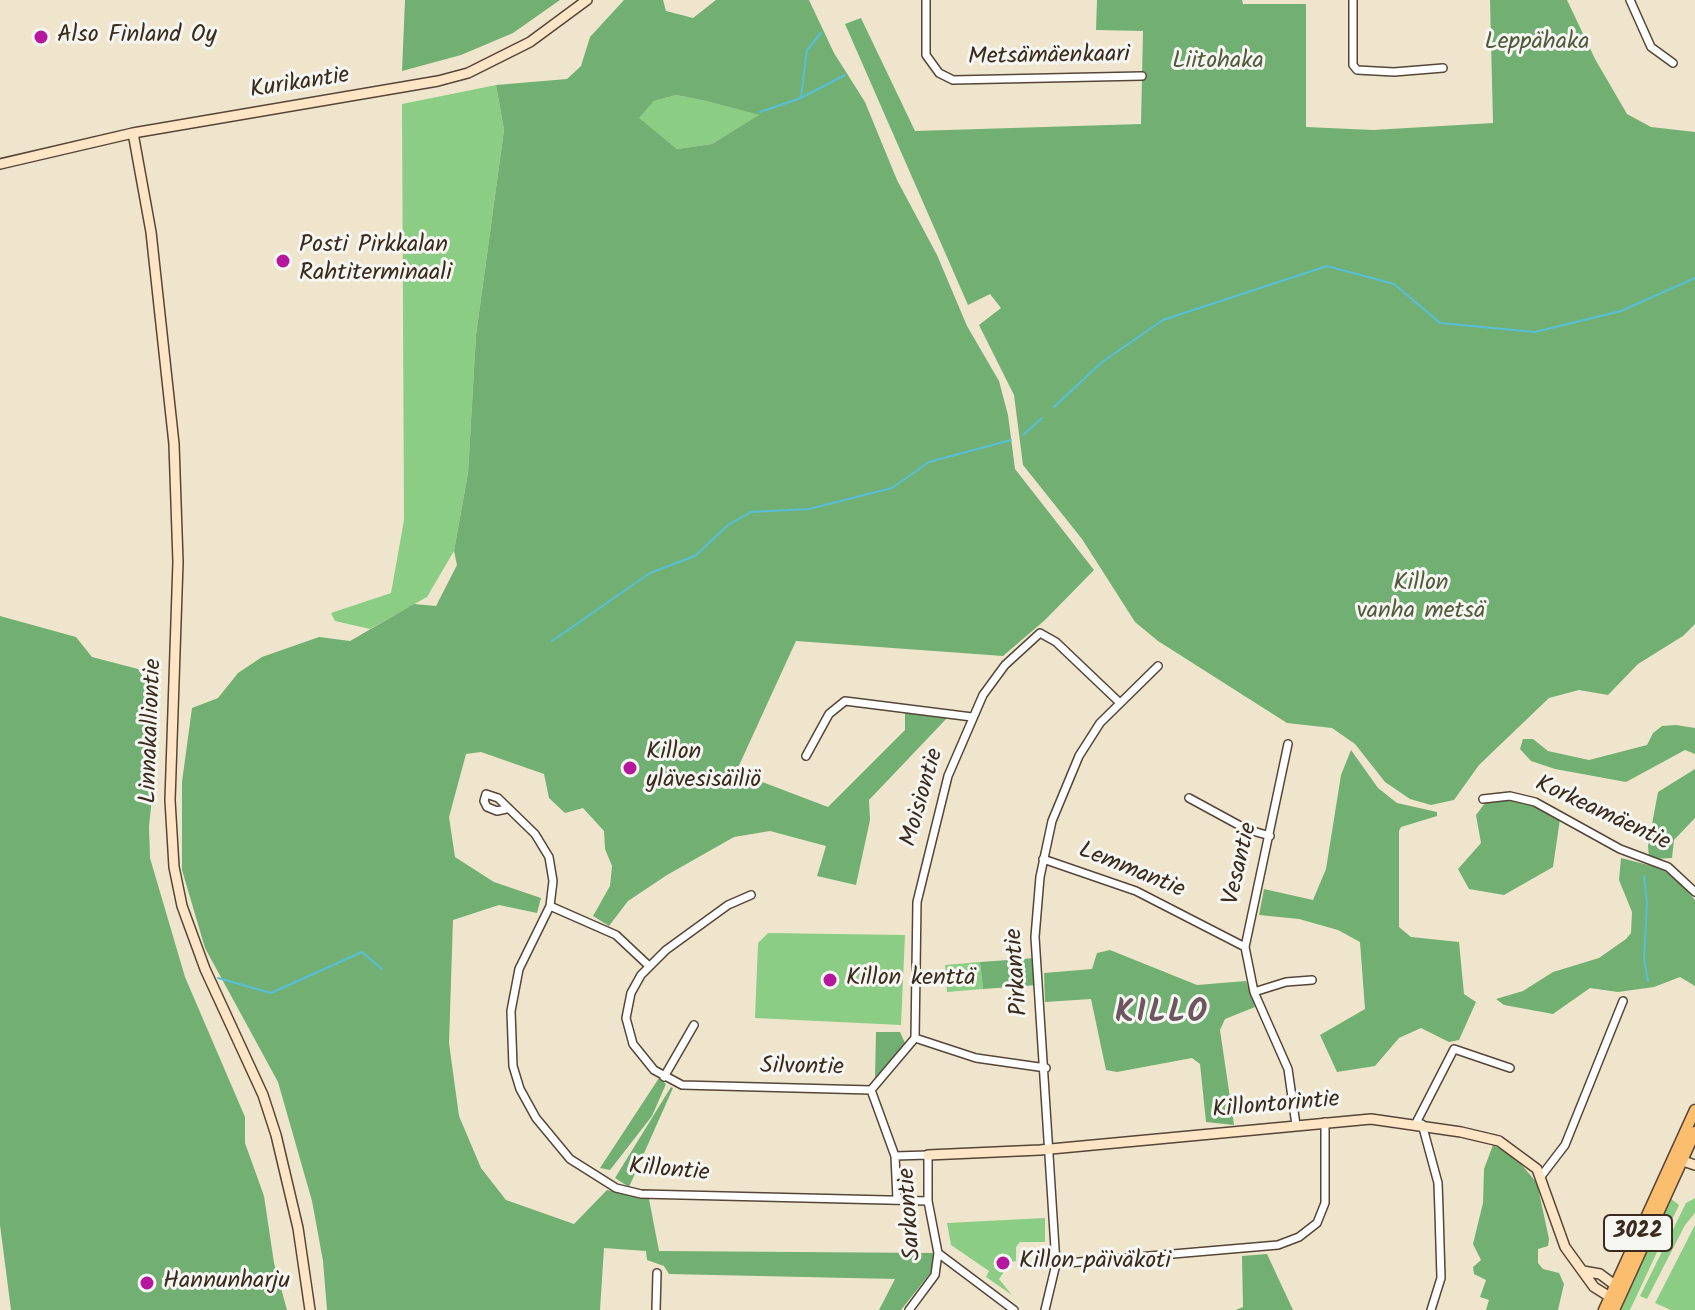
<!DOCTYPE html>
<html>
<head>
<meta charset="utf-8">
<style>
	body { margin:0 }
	canvas { display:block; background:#efe5cc }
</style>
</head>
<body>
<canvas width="1695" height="1310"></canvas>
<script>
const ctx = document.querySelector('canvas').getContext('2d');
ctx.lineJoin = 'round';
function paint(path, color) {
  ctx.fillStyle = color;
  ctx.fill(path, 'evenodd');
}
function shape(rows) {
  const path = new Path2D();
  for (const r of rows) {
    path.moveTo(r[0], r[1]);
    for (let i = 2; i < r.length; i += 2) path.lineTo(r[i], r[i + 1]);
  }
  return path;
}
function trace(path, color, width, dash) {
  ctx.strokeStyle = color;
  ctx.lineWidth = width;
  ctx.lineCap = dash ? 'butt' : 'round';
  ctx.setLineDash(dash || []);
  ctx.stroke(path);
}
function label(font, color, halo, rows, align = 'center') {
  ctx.font = font + ' Kalam,sans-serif';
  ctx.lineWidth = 6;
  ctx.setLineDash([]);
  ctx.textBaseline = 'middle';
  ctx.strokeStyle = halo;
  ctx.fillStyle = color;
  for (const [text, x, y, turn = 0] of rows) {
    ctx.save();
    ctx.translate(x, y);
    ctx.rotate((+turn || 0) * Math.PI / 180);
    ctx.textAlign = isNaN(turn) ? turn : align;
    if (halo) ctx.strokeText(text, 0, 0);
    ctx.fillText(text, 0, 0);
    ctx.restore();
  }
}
paint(shape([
	[496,85,504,130,476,335,468,473,454,551,427,597,370,629,335,621,331,613,391,593,404,520,402,104],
	[676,95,706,101,760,115,712,144,677,149,638,118,654,101],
	[768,933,905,935,901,1025,755,1018,758,943],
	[980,962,983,989,947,992,945,965],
	[1670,1198,1679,1205,1630,1310,1621,1310],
	[1695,1198,1695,1213,1685,1225,1647,1299,1640,1296,1686,1203],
	[1045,1218,1045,1242,1020,1242,1016,1247,1016,1261,1011,1262,999,1279,1012,1295,986,1277,989,1271,951,1245,947,1223],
	[1695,1225,1695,1310,1671,1310,1655,1303]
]), '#8ccd85');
paint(shape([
	[405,0,560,0,513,33,461,55,402,71],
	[624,0,663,0,666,11,693,18,716,0,809,0,834,53,865,102,897,180,937,255,967,326,999,381,1008,415,1015,469,1094,570,1045,620,1003,656,796,641,736,772,828,807,905,730,905,711,948,717,869,800,870,820,856,885,817,876,826,846,770,831,734,837,667,875,628,901,609,926,593,916,610,886,612,866,605,849,604,831,583,808,565,813,549,798,544,774,481,752,466,754,449,817,455,857,494,882,541,898,537,913,499,905,453,920,449,1043,459,1116,481,1168,506,1200,574,1224,607,1190,649,1199,659,1251,934,1253,931,1272,901,1310,879,1310,895,1279,669,1274,664,1266,647,1260,646,1251,604,1248,600,1310,327,1310,323,1261,312,1201,278,1082,205,948,182,870,182,782,192,708,218,698,238,673,262,657,319,637,350,641,414,604,436,606,457,565,454,551,468,473,476,335,504,130,496,85,567,79,581,66,590,37],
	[676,95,706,101,759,115,712,144,677,149,639,118,654,101],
	[1097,0,1242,0,1243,4,1306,4,1306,127,1373,130,1493,123,1490,0,1567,0,1595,59,1627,114,1651,127,1695,132,1695,624,1683,636,1638,664,1608,695,1579,690,1549,698,1479,765,1454,800,1431,805,1410,799,1385,782,1355,744,1332,728,1287,723,1158,641,1135,622,1082,539,1023,465,1014,395,979,325,1001,308,990,294,968,305,845,24,861,18,915,131,1141,124,1143,31,1096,30],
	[0,616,76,637,92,657,138,669,155,697,157,752,149,826,150,858,185,977,245,1117,245,1143,264,1196,274,1263,287,1310,11,1310,0,1225],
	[1676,725,1695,728,1695,754,1685,750,1626,782,1555,769,1531,761,1520,749,1523,739,1533,739,1548,751,1589,760,1647,745,1653,733,1662,726],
	[1351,750,1378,788,1397,803,1437,812,1437,816,1401,827,1399,831,1399,927,1411,937,1459,942,1464,994,1476,1002,1459,1040,1449,1042,1421,1028,1399,1038,1375,1066,1337,1072,1320,1035,1365,1009,1360,942,1338,930,1299,919,1259,915,1264,889,1313,900,1326,869,1341,775],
	[1695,769,1695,818,1674,840,1672,858,1653,859,1649,857,1648,846,1658,792],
	[1507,798,1541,807,1560,819,1553,867,1504,895,1469,889,1458,869,1481,843,1476,815,1488,799],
	[1621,858,1660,868,1675,878,1695,900,1695,986,1680,977,1654,987,1618,992,1590,988,1553,1014,1504,1005,1496,999,1523,991,1553,972,1599,958,1626,939,1631,933,1632,912,1619,880],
	[1110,950,1197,985,1246,981,1255,1007,1225,1019,1220,1030,1234,1125,1206,1122,1200,1064,1192,1058,1117,1072,1106,1070,1091,999,1045,1002,1044,973,1092,969,1097,953],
	[1036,958,1038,985,983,989,980,962],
	[876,1032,900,1032,905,1043,875,1078],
	[659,1078,666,1084,652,1116,610,1170,600,1168],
	[671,1087,673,1088,629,1187,615,1178],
	[1493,1145,1515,1157,1537,1183,1549,1239,1548,1246,1538,1249,1538,1263,1543,1269,1559,1273,1564,1284,1558,1310,1486,1310,1489,1300,1480,1297,1486,1280,1474,1274,1473,1267,1481,1260,1473,1244,1483,1203,1484,1169],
	[1267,1254,1293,1310,1236,1310,1243,1307,1242,1256]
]), '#71b072');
trace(shape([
	[801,97,807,50,821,33],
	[760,112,801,98,845,75],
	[1054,407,1102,362,1163,320,1327,266,1394,284,1440,323,1535,332,1621,311,1695,278],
	[1023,435,1042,418],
	[552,641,650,573,695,556,728,525,751,512,809,509,892,488,929,462,1011,440],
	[1644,876,1647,903,1644,958,1648,981],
	[218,978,271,993,362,952,382,969]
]), '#59bed7', 2);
const street = shape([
	[926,0,926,55,939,73,953,80,1142,76],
	[1353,0,1353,65,1357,70,1394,72,1443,68],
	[1630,0,1651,47,1673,63],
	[1288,744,1245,947,1254,992,1288,1069,1296,1125],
	[806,756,829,714,845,701,972,717],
	[1189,798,1246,829,1270,836],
	[1483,799,1510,796,1535,802,1620,849,1668,867,1695,892],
	[506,809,497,811,487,807,484,801,486,794,498,798,535,834,549,857,553,881,550,906,519,969,511,1011,513,1066,520,1089,536,1118,570,1159,616,1188,641,1194,928,1201],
	[1043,859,1136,891,1245,947],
	[751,895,728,905,666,950,641,975,631,993,626,1018,633,1044,654,1070,682,1085,871,1090,895,1156,897,1199],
	[550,906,616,935,648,965],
	[1254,992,1286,982,1312,980],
	[915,1038,976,1058,1046,1068],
	[664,1077,694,1025],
	[871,1090,915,1038,917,902,948,776,983,695,1005,665,1040,633,1056,642,1119,702],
	[1416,1123,1454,1049,1510,1068],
	[1422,1124,1438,1183,1439,1211,1441,1278,1431,1310],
	[895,1156,928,1155,928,1201,938,1253,935,1275,909,1310],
	[1542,1175,1565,1145,1623,1001],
	[938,1253,1014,1310],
	[1056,1264,1278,1245,1299,1237,1317,1223,1325,1203,1325,1122],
	[656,1310,657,1273],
	[1045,1310,1056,1264,1035,937,1040,877,1052,821,1079,756,1100,723,1158,666]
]);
const secondary = shape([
	[133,133,151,232,174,444,178,562,170,800,174,867,182,906,205,969,263,1095,276,1135,298,1228,310,1310],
	[0,164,133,133,438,81,468,73,530,42,587,0],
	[928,1155,1040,1150,1371,1119,1461,1132,1499,1141,1537,1169,1565,1247,1594,1287,1610,1297,1616,1297],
	[1677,1159,1695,1165],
	[1583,1271,1600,1274,1620,1289]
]);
const primary = shape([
	[1604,1310,1695,1110],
	[1614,1310,1695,1132]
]);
trace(street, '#564638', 10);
trace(secondary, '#564638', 12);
trace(primary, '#564638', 13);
trace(street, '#fff', 7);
trace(secondary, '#fde5c5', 9);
trace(primary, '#fbbd6e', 10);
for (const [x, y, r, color] of [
	[41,37,8,"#b5179e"],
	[283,261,8,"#b5179e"],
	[630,768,8,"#b5179e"],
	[830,980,8,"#b5179e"],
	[1003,1263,8,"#b5179e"],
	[147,1283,8,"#b5179e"]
]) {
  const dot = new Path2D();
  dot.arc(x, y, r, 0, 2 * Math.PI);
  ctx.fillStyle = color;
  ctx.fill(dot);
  trace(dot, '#f6f6f2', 3);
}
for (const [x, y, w] of [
	[1638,1233,68]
]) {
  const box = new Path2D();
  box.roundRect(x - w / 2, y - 18, w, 36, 6);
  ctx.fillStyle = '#f6f6f2';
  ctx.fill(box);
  trace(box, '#3b2a1e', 2);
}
label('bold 22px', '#3b2a1e', null, [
	["3022",1638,1233]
]);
label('24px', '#3b2a1e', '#f6f6f2', [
	["Also Finland Oy",57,37],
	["Posti Pirkkalan",299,247],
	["Rahtiterminaali",299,275],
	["Killon",646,754],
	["ylävesisäiliö",646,782],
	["Killon kenttä",846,980],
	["Killon päiväkoti",1019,1263],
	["Hannunharju",163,1283]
], 'left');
label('24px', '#535b3d', '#f6f6f2', [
	["Leppähaka",1537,44],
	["Liitohaka",1218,63],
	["Killon",1421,585],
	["vanha metsä",1421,613]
]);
label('24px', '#3b2a1e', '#f6f6f2', [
	["Metsämäenkaari",1049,58,-1],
	["Kurikantie",300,85,-9],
	["Linnakalliontie",153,731,-88],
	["Moisiontie",924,798,-74],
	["Korkeamäentie",1602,815,25],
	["Vesantie",1242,864,-77],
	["Lemmantie",1131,872,22],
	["Pirkantie",1019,972,-94],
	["Silvontie",802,1069,1],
	["Killontorintie",1276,1107,-5],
	["Killontie",669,1172,5],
	["Sarkontie",912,1214,-94]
]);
ctx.letterSpacing = '2px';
label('bold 32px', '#6d565f', '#f6f6f2', [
	["KILLO",1162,1016]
]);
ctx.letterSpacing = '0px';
</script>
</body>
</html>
